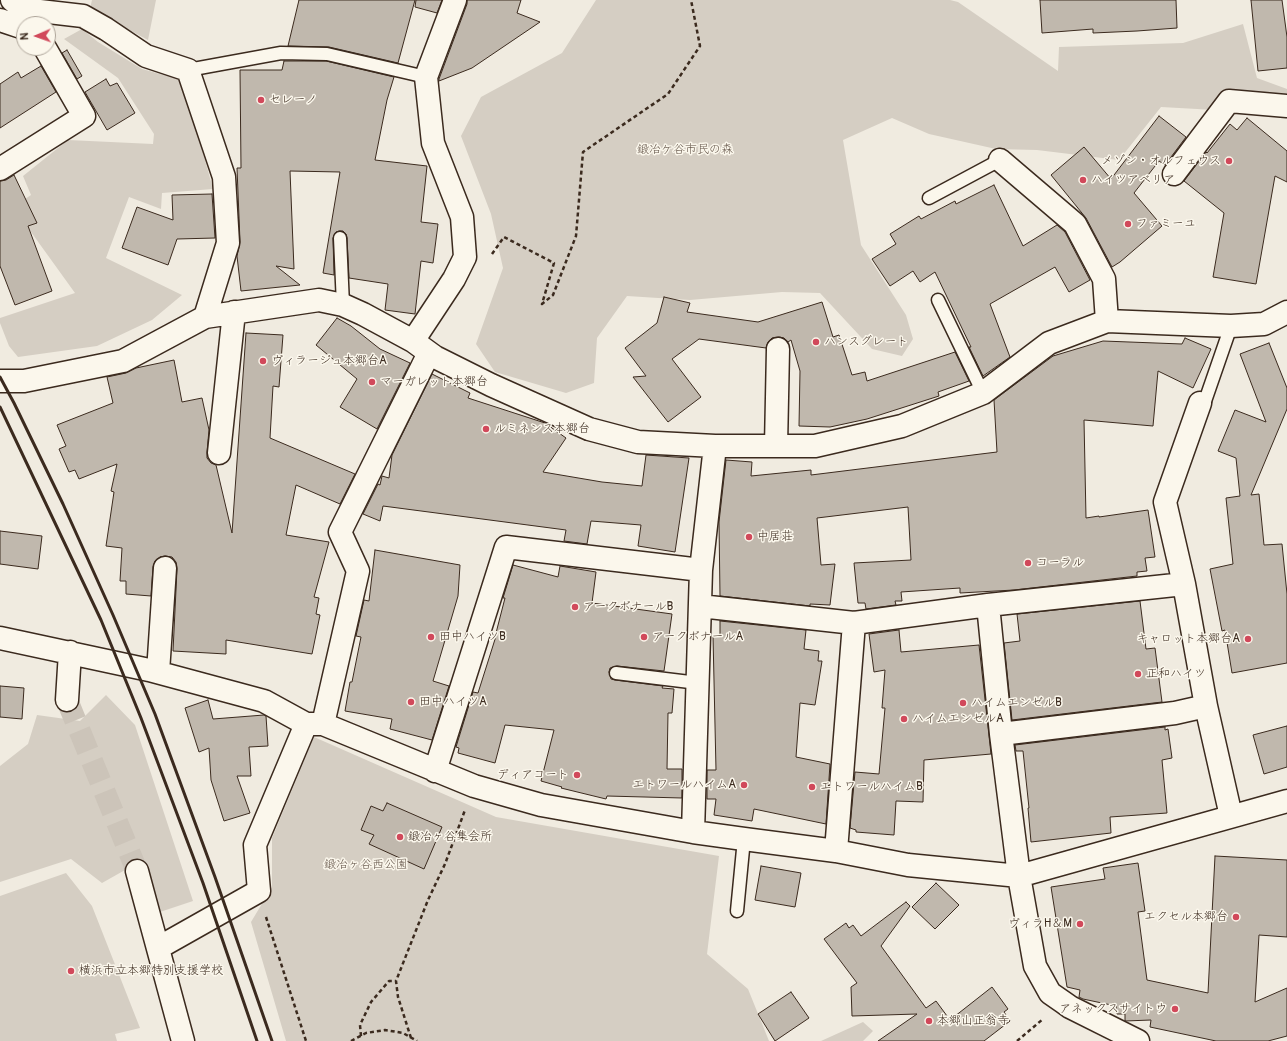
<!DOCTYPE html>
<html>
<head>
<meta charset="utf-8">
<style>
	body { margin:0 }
	#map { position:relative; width:1287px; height:1041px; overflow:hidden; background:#f0ebe0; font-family:Pangolin,sans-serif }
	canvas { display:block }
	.north { position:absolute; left:16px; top:16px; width:40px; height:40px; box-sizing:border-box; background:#fbf7ec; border:1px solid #aea59a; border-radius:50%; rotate:268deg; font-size:11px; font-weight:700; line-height:16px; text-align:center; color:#3b2a1e }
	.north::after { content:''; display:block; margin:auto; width:14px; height:18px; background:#d1495b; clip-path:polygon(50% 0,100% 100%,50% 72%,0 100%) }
</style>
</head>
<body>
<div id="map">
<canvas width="1287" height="1041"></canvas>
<div class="north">N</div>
</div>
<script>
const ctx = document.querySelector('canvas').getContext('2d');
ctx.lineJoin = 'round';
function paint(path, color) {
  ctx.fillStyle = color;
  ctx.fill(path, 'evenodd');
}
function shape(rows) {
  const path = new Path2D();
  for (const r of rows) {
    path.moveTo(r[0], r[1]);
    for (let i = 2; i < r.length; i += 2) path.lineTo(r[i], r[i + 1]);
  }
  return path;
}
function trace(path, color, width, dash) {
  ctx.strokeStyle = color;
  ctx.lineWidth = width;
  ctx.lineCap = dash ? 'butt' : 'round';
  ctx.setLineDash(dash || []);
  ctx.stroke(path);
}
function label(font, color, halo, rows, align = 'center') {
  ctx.font = font + ' Pangolin,"Klee One",sans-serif';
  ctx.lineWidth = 3;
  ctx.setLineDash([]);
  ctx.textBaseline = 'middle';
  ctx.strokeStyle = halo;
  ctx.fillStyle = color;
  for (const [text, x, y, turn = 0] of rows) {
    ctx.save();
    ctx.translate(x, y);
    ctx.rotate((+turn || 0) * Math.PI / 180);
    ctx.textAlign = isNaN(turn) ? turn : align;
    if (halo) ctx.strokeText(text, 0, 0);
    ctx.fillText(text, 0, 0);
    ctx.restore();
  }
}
paint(shape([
	[92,0,156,0,148,40,90,9],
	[596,0,950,0,958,2,1058,71,1059,47,1183,43,1243,24,1257,78,1287,89,1287,114,1161,107,1119,160,1037,150,996,149,929,134,892,118,843,140,861,245,906,315,913,339,902,356,872,349,820,293,782,292,690,300,627,296,597,338,594,383,566,393,495,372,476,344,503,268,491,214,461,136,481,97,562,53],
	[82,29,98,42,142,69,178,79,189,102,213,189,162,193,161,209,129,197,106,258,182,295,152,320,97,346,18,357,9,346,0,323,0,318,75,293,13,207,31,195,23,176,68,140,153,144,154,134,118,78,64,39],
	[106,695,135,725,193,901,160,912,141,861,102,883,71,859,0,882,0,766,28,744,37,715,80,721],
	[314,737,496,817,719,856,707,954,748,989,769,1041,286,1041,251,922,272,887,272,838],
	[66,873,92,906,140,1028,115,1034,117,1041,0,1041,0,896],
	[863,1022,873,1031,863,1041,821,1041]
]), '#d5cec3');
const building = shape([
	[299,0,415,0,398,63,329,47,288,46,299,0],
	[416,0,442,0,437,13,415,7,416,0],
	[467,0,521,0,517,13,540,22,472,68,439,81,439,79,467,4,467,0],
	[1040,0,1176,0,1177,28,1137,31,1093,33,1093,29,1042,33,1040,0],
	[1251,0,1282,0,1287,37,1287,68,1258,71,1251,0],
	[67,50,82,76,77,79,62,53,67,50],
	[284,61,326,61,394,77,387,100,375,160,427,166,421,222,438,224,433,263,421,261,415,314,385,310,388,284,349,278,347,238,346,234,343,231,339,231,336,232,333,238,334,275,323,273,340,172,290,171,294,269,276,266,300,285,241,291,237,256,240,242,237,168,241,168,240,70,282,70,284,61],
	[41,66,56,92,0,128,0,84,18,72,21,78,41,66],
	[106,79,110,86,117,83,135,113,107,130,85,92,106,79],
	[1159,116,1186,137,1165,165,1159,161,1134,193,1162,226,1120,262,1112,267,1086,218,1051,175,1084,147,1111,179,1159,116],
	[1247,118,1287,151,1287,182,1275,176,1256,284,1213,277,1224,213,1184,181,1206,152,1207,153,1230,124,1237,130,1247,118],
	[14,175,37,223,28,226,52,291,15,305,0,266,0,181,6,180,14,175],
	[994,185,1023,246,1057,225,1065,232,1090,280,1069,292,1055,267,990,304,1010,357,983,376,969,347,971,347,935,272,920,282,913,271,890,286,872,259,896,244,890,234,919,216,921,219,955,201,956,204,994,185],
	[212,194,215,238,177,239,168,265,122,248,137,207,173,220,172,195,212,194],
	[664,297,690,303,687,312,758,322,822,302,833,337,839,335,852,375,865,372,867,381,955,352,969,381,938,392,939,396,867,419,830,427,799,426,800,371,791,340,788,342,784,338,779,337,772,338,768,342,766,348,699,339,672,359,701,397,668,422,633,377,646,376,625,348,657,323,664,297],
	[337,318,351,326,380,349,410,363,377,429,340,407,357,379,316,345,337,318],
	[246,333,283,335,279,387,273,386,270,438,355,474,340,504,296,485,286,535,329,542,314,597,319,598,316,614,320,615,312,654,226,640,226,654,173,651,177,569,176,562,172,557,165,556,160,557,155,561,153,567,151,596,126,594,126,581,120,581,122,548,106,546,114,492,111,491,117,464,79,479,75,470,69,472,59,449,66,446,57,425,113,403,107,377,126,373,136,368,174,360,182,402,202,398,209,430,207,452,207,458,211,463,216,465,232,533,246,333],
	[1185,338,1211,349,1193,388,1158,371,1153,426,1084,420,1086,518,1099,516,1099,517,1148,510,1155,557,1145,558,1147,571,1137,572,1137,576,1014,590,960,593,960,588,901,592,902,601,895,601,896,605,866,609,865,603,858,603,854,563,911,560,908,507,817,518,821,565,835,564,830,605,810,604,810,606,720,596,719,522,726,460,752,462,751,476,811,470,811,475,997,452,994,400,1053,356,1103,341,1182,344,1185,338],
	[1269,343,1287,388,1287,409,1251,495,1259,494,1264,545,1282,544,1287,594,1287,663,1232,673,1225,630,1222,631,1210,569,1233,564,1226,498,1240,496,1236,458,1218,451,1235,410,1266,422,1240,354,1269,343],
	[432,374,470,393,468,398,545,423,566,438,543,472,602,482,642,486,646,455,689,458,675,552,638,546,641,525,591,521,587,544,564,541,566,530,383,506,380,521,363,514,378,484,380,485,382,476,389,478,392,455,432,374],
	[0,531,42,536,38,569,0,564,0,531],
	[375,550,460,565,458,596,433,681,449,686,432,740,390,729,392,719,345,711,350,682,352,682,361,637,356,636,364,600,369,601,375,550],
	[513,565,558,577,560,566,596,572,592,603,672,614,664,671,617,666,610,668,609,672,611,679,615,680,663,686,662,688,674,689,672,713,668,713,667,769,682,769,682,798,607,796,606,799,561,788,562,787,541,781,554,730,505,725,495,763,458,753,459,748,456,747,473,692,478,693,497,633,496,633,505,598,503,598,513,565],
	[1140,601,1146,649,1155,648,1162,702,1012,720,1004,643,1020,641,1017,614,1140,601],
	[720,621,806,630,804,649,819,651,818,661,822,661,815,705,800,703,796,757,830,764,826,824,754,809,752,821,714,815,716,799,707,799,707,770,716,770,713,636,720,636,720,621],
	[899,630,901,652,979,645,991,754,924,760,923,802,896,801,894,835,856,832,856,830,850,828,855,772,879,774,885,708,882,708,885,670,874,672,869,634,899,630],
	[0,686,24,688,22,719,0,717,0,686],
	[208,700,213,719,264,715,266,716,268,746,249,747,251,776,237,776,250,813,224,821,211,780,209,748,199,752,185,708,208,700],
	[1287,726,1287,767,1264,774,1253,735,1287,726],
	[1165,727,1165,730,1168,729,1172,758,1162,760,1167,813,1110,817,1111,833,1031,842,1028,808,1029,808,1023,751,1016,751,1015,745,1165,727],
	[387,803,442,827,424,869,369,844,374,835,361,830,371,806,383,811,387,803],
	[1215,856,1287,860,1287,937,1259,935,1255,1002,1287,988,1287,1036,1268,1041,1216,1041,1150,1027,1151,1020,1125,1021,1125,1014,1117,1014,1116,1006,1083,999,1079,997,1080,990,1067,987,1051,887,1105,879,1103,868,1138,863,1145,911,1138,912,1147,980,1208,993,1215,856],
	[761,866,801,873,795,907,755,900,761,866],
	[936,883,959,905,935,929,912,907,936,883],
	[906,902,910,906,881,946,926,1008,936,1001,950,1020,992,987,1008,1009,1004,1012,1010,1021,984,1041,878,1041,917,1014,852,1016,851,987,857,983,824,939,846,923,849,928,853,925,861,936,906,902],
	[791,992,809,1018,775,1041,758,1014,791,992]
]);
paint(building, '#c0b8ad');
trace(building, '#3b2a1e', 1);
trace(shape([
	[67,700,137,871]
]), '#ccc4b9', 22, [22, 11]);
const service = shape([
	[188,70,281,53,327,54,426,77],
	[929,198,1000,160],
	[340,238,343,305],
	[938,300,983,393],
	[1200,403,1204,404,1231,326],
	[616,673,698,683],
	[737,911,744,839]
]);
const minor = shape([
	[12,0,23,9,83,16,106,29,146,56,188,70,224,177,228,243,205,317],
	[0,20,24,28],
	[1000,160,1075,224,1104,279,1107,321],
	[0,169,84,116,45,48],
	[1174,174,1229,101,1287,106],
	[413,341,454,279,465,257,462,217,433,143,426,77,455,0],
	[0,381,24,381,123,361,205,317,319,300,343,305,363,314,413,341,435,357,491,385,589,429,638,442,715,446,815,446,902,426,983,393,1049,343,1107,321,1231,326,1264,324,1287,312],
	[1200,403,1165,502,1184,584,1206,706,1231,816],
	[776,446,778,349],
	[219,453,234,312],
	[988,605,1001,734,1019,876,1035,966,1050,993,1063,1002,1070,1007,1138,1041],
	[700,606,854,623,988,605,1184,584],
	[0,638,149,670,264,701,306,724,323,724,474,786,541,805,693,832,744,839,836,851,908,865,1019,876,1287,801],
	[158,672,165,568],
	[67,700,70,652],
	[323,724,358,571,340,532,429,353],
	[1001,734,1175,713,1206,706],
	[435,771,506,547,701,570],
	[693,832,701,570,715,446],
	[836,851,854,623],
	[137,871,183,1041],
	[158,948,259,891,255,845,306,724]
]);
trace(service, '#3b2a1e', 15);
trace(minor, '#3b2a1e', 25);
trace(shape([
	[492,254,504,237,554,263,542,304,553,295,576,236,583,152,668,94,700,46,691,0],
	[266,917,306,1041],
	[361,1036,360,1025,371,1002,389,981,396,981],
	[411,1038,398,997,396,981,428,900,445,864,465,810],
	[351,1041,366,1033,385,1030,403,1033,417,1041],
	[1017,1041,1043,1019]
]), '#3b2a1e', 2.5, [4, 3]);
trace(service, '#fbf7ec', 12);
trace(minor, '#fbf7ec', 22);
trace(shape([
	[0,377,14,403,63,504,113,615,155,714,215,877,272,1041],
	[0,407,101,620,141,718,203,883,257,1041]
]), '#3b2a1e', 3);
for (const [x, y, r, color] of [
	[261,100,4,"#d1495b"],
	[1229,161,4,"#d1495b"],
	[1083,180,4,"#d1495b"],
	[1128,224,4,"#d1495b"],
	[816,342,4,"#d1495b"],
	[263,361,4,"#d1495b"],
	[372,382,4,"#d1495b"],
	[486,429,4,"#d1495b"],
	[749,537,4,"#d1495b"],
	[1028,563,4,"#d1495b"],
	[575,607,4,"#d1495b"],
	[431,637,4,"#d1495b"],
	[644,637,4,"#d1495b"],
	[1248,639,4,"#d1495b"],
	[1138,674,4,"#d1495b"],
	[411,702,4,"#d1495b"],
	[963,703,4,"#d1495b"],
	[904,719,4,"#d1495b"],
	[577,775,4,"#d1495b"],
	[744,785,4,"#d1495b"],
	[812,787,4,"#d1495b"],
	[400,837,4,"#d1495b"],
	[1236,917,4,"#d1495b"],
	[1080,924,4,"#d1495b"],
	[71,971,4,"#d1495b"],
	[1175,1009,4,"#d1495b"],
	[929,1021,4,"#d1495b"]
]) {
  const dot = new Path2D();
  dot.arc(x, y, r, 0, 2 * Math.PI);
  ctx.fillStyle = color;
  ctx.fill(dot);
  trace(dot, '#fbf7ec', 1.5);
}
label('12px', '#3b2a1e', '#fbf7ec', [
	["セレーノ",269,100],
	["メゾン・オルフェウス",1221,161,"right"],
	["ハイツアベリア",1091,180],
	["ファミーユ",1136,224],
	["ハンスグレート",824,342],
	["ヴィラージュ本郷台A",271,361],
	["マーガレット本郷台",380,382],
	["ルミネンス本郷台",494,429],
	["中居荘",757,537],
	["コーラル",1036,563],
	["アークボナールB",583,607],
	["田中ハイツB",439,637],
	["アークボナールA",652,637],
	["キャロット本郷台A",1240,639,"right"],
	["正和ハイツ",1146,674],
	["田中ハイツA",419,702],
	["ハイムエンゼルB",971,703],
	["ハイムエンゼルA",912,719],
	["ディアコート",569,775,"right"],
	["エトワールハイムA",736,785,"right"],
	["エトワールハイムB",820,787],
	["鍛冶ヶ谷集会所",408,837],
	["エクセル本郷台",1228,917,"right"],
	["ヴィラH＆M",1072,924,"right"],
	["横浜市立本郷特別支援学校",79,971],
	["アネックスサイトウ",1167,1009,"right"],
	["本郷山正翁寺",937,1021]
], 'left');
label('12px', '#625347', '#fbf7ec', [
	["鍛冶ケ谷市民の森",685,150],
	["鍛冶ヶ谷西公園",366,865]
]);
</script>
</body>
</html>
